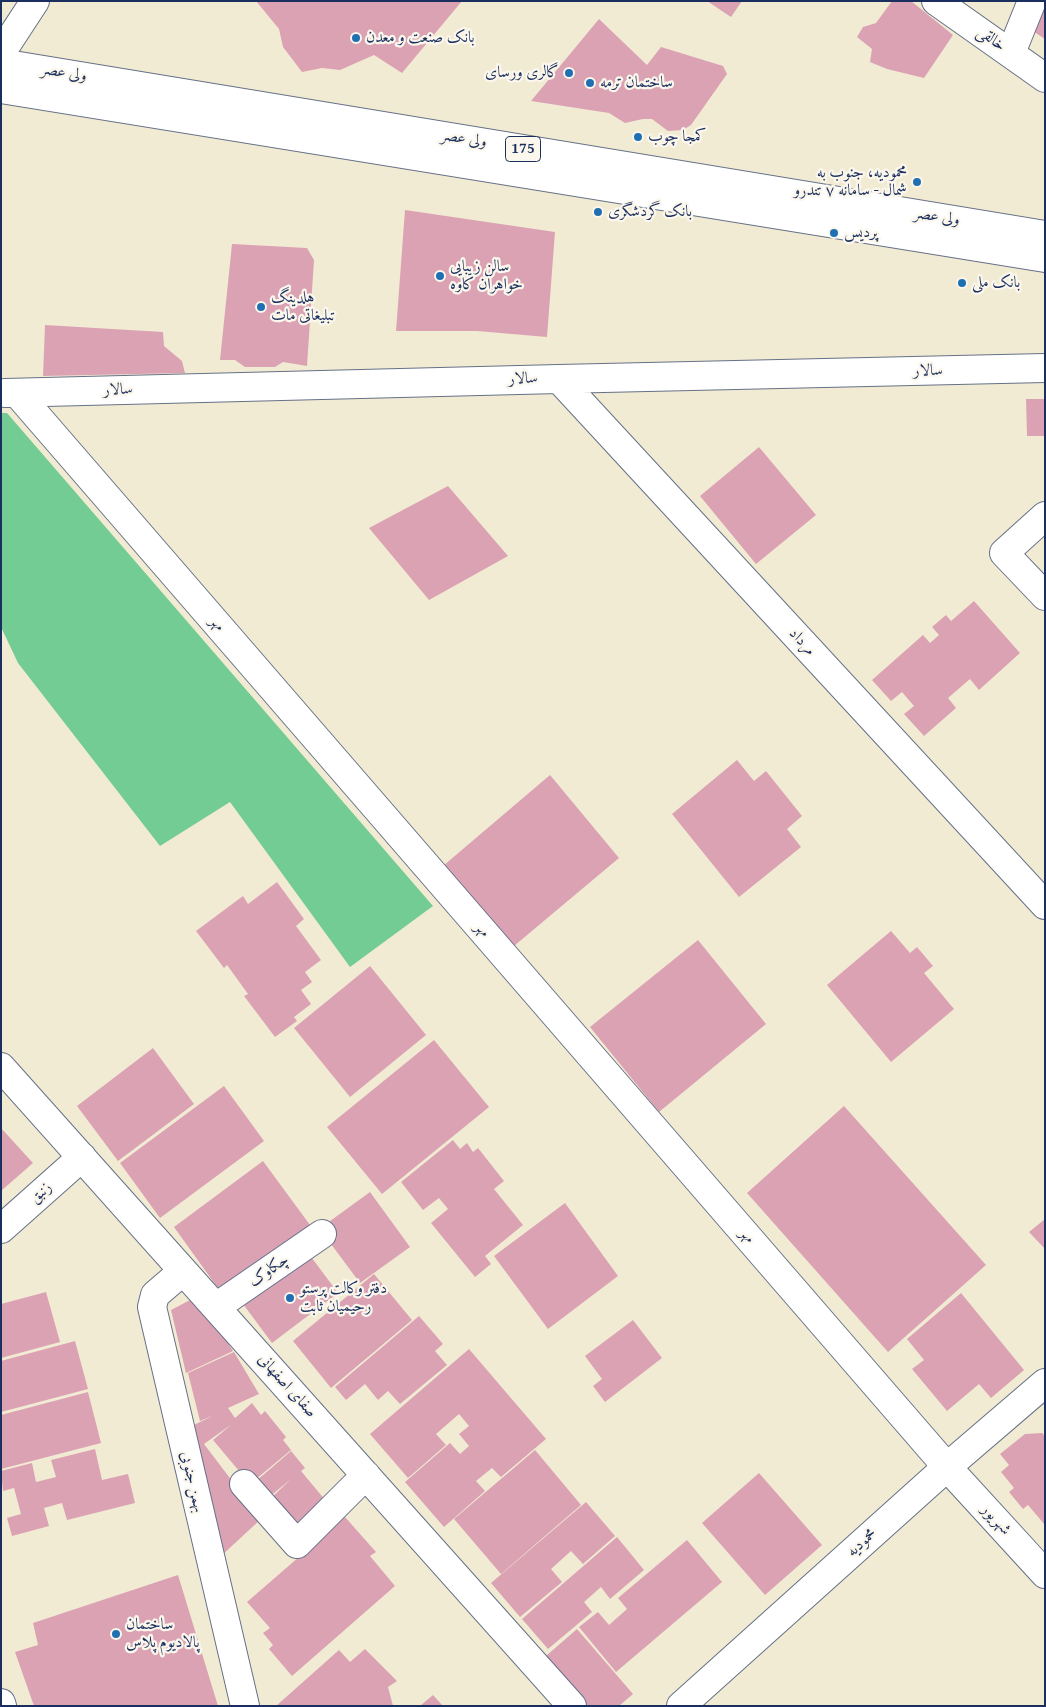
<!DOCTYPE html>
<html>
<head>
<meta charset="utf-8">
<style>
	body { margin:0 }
	#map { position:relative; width:1046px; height:1707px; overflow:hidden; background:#f2ebd3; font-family:"Gentium Book Plus",serif }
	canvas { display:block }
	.frame { position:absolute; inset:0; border:2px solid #1b2f5e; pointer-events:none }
</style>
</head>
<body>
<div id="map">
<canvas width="1046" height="1707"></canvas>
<div class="frame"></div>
</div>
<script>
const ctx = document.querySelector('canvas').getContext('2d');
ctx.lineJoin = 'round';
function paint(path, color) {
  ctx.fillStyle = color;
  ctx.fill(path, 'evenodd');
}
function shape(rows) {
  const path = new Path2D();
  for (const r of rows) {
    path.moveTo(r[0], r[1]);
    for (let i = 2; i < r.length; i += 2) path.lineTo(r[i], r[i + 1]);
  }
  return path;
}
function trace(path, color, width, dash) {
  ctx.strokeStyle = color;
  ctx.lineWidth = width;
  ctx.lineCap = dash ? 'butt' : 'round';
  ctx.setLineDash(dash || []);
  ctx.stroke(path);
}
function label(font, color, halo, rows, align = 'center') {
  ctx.font = font + ' "Gentium Book Plus",Amiri,serif';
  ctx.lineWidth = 4.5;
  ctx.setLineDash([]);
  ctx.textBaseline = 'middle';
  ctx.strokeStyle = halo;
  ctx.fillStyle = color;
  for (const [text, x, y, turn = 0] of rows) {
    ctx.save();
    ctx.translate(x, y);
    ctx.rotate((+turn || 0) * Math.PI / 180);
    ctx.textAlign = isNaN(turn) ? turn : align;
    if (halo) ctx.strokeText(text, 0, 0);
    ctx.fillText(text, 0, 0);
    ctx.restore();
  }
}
paint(shape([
	[1,413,7,413,433,906,350,967,230,802,160,846,18,663,1,627]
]), '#73cc93');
paint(shape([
	[256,1,462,1,402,73,374,55,340,70,322,68,302,72,283,47,279,29],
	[707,1,742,1,731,17],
	[892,1,911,1,953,35,924,78,887,69,870,62,872,49,857,37,863,27,876,23],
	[1045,1,1045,39,1028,28],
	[599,19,647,65,661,47,723,66,727,74,691,125,683,130,668,131,652,119,643,119,625,123,609,113,531,101],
	[405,210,555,232,547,337,477,331,396,331],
	[232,244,307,248,314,260,307,366,283,362,275,367,245,367,235,360,220,360],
	[45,325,163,332,164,346,182,361,185,373,43,376],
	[1026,399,1045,399,1045,436,1027,436],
	[759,447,816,515,756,564,700,496],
	[448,486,508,556,429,600,369,528],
	[974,601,1020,653,979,690,970,679,948,698,956,708,924,736,904,714,914,706,902,692,891,701,872,680,923,635,930,643,939,635,932,627,946,615,951,621],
	[737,760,754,781,766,771,802,816,787,829,801,847,739,897,672,814],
	[550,775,619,858,514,946,443,866],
	[277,882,304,919,296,926,321,960,305,972,312,982,301,990,311,1004,294,1017,297,1021,275,1037,244,996,248,994,227,965,224,968,196,931,243,896,248,904],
	[891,931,910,953,917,947,933,966,924,973,954,1009,891,1062,827,985],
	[698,940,766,1024,659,1112,590,1027],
	[370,966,426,1035,350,1097,294,1028],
	[434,1040,489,1107,382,1194,327,1127],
	[153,1048,194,1104,118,1161,77,1106],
	[224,1086,264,1141,160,1218,120,1163],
	[844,1106,986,1265,888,1352,747,1193],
	[1,1128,33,1163,1,1191],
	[453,1140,460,1149,467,1143,473,1152,478,1148,504,1181,494,1189,523,1225,485,1256,491,1264,475,1277,431,1223,448,1209,439,1198,423,1210,401,1182],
	[263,1161,310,1225,220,1291,174,1227],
	[370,1192,410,1247,360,1283,331,1244,337,1238,326,1224],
	[565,1203,618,1276,548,1329,494,1256],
	[1045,1219,1045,1249,1029,1232],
	[309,1254,338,1293,272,1343,243,1304],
	[374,1274,412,1320,331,1388,293,1341],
	[46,1292,60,1342,1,1358,1,1304],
	[961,1293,1024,1370,991,1398,979,1384,947,1411,912,1369,924,1360,907,1339],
	[192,1299,205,1306,233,1351,186,1373,171,1310],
	[419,1316,443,1344,435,1351,447,1365,400,1404,388,1391,378,1400,365,1384,346,1400,335,1387],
	[633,1320,662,1358,605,1402,593,1386,602,1379,585,1356],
	[75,1341,88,1389,1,1412,1,1361],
	[469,1349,546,1439,501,1477,492,1468,476,1481,485,1491,444,1527,405,1482,450,1443,460,1454,469,1446,459,1434,469,1426,459,1414,436,1434,446,1445,408,1478,370,1434],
	[234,1352,259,1394,228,1408,235,1418,252,1403,261,1415,265,1411,286,1437,283,1440,291,1450,250,1484,213,1440,232,1424,204,1444,261,1519,220,1557,189,1431,194,1425,214,1415,200,1421,188,1373],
	[88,1392,101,1443,1,1469,1,1415],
	[1042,1433,1045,1436,1045,1525,1028,1505,1023,1509,1009,1492,1014,1488,1001,1472,1009,1465,1000,1454,1025,1434],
	[95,1449,102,1480,128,1474,135,1503,67,1520,62,1503,44,1508,49,1526,12,1536,7,1518,21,1514,14,1488,3,1491,1,1471,32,1463,36,1482,56,1477,51,1460],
	[535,1450,581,1505,501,1574,454,1519],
	[291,1451,305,1468,301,1471,331,1507,299,1534,270,1499,291,1479,268,1498,255,1482],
	[759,1473,822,1545,765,1595,702,1523],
	[586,1502,615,1536,583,1564,571,1551,551,1569,562,1582,520,1617,491,1583],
	[345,1517,376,1552,370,1556,395,1586,292,1676,269,1649,273,1645,263,1633,270,1628,247,1602],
	[617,1537,644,1570,610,1599,601,1587,584,1602,592,1612,548,1649,522,1619],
	[687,1540,722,1582,616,1672,579,1627,598,1612,609,1625,627,1609,618,1598],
	[178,1575,218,1706,34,1706,15,1652,38,1645,33,1623],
	[577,1629,633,1694,619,1706,588,1706,546,1656],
	[365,1649,397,1681,388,1687,393,1706,276,1706,339,1650,350,1662],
	[433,1695,443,1706,420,1706]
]), '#dba2b4');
const street = shape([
	[1,53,35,1],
	[1011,53,1032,1],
	[559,379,1045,905],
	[5,393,559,379,1045,368],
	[17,393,947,1467,1045,1574],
	[1045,516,1004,553,1045,596],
	[1,1067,572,1706],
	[1,1229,82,1157],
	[183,1271,155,1295,152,1307,245,1706],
	[216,1307,322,1234],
	[244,1484,297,1544,366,1475],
	[1,1703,2,1706]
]);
const secondary = shape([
	[936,1,1045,78],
	[681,1706,947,1467,1045,1383]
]);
const primary = shape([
	[1,63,1045,235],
	[1,89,1045,258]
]);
trace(street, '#667187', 30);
trace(secondary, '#667187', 30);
trace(primary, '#667187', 30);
trace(street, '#fff', 28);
trace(secondary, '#fff', 28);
trace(primary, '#fff', 28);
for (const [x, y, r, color] of [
	[356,38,5,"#1f6fb2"],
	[569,73,5,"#1f6fb2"],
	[590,83,5,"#1f6fb2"],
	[638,137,5,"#1f6fb2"],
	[917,182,5,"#1f6fb2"],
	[598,212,5,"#1f6fb2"],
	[834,233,5,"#1f6fb2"],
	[440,276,5,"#1f6fb2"],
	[962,283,5,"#1f6fb2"],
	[261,307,5,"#1f6fb2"],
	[290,1298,5,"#1f6fb2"],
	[116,1634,5,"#1f6fb2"]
]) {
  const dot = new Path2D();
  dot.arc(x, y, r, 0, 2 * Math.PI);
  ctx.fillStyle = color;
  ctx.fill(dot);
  trace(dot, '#fbf7ec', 2);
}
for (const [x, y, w] of [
	[523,149,35]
]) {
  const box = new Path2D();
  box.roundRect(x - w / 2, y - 12.5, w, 25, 4);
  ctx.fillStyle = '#fbf7ec';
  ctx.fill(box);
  trace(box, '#1b2f5e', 1);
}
label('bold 15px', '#1b2f5e', null, [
	["175",523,149]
]);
label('16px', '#1b2f5e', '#fbf7ec', [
	["بانک صنعت و معدن",366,38],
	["گالری ورسای",559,73,"right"],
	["ساختمان ترمه",600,83],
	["کمجا چوب",648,137],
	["محمودیه، جنوب به",907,173,"right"],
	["شمال - سامانه ۷ تندرو",907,191,"right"],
	["بانک گردشگری",608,212],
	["پردیس",844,233],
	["سالن زیبایی",450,267],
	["خواهران کاوه",450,285],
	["بانک ملی",972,283],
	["هلدینگ",271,298],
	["تبلیغاتی مات",271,316],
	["دفتر وکالت پرستو",300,1289],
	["رحیمیان ثابت",300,1307],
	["ساختمان",126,1625],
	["پالادیوم پلاس",126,1643]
], 'left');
label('16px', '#1b2f5e', '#fbf7ec', [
	["خالقی",991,39,35],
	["ولی عصر",64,73,9],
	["ولی عصر",464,139,9],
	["ولی عصر",937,217,9],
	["سالار",928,371,-1],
	["سالار",523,379,-2],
	["سالار",118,390,-2],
	["مهر",217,624,49],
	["مرداد",802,642,47],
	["مهر",482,930,49],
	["زنبق",41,1193,-42],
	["مهر",747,1236,49],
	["چکاوک",269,1271,-35],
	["صفای اصفهانی",287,1386,48],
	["بهمن جنوبی",192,1482,77],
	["شهریور",996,1520,47],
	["محمودیه",862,1543,-42]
]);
</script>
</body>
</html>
